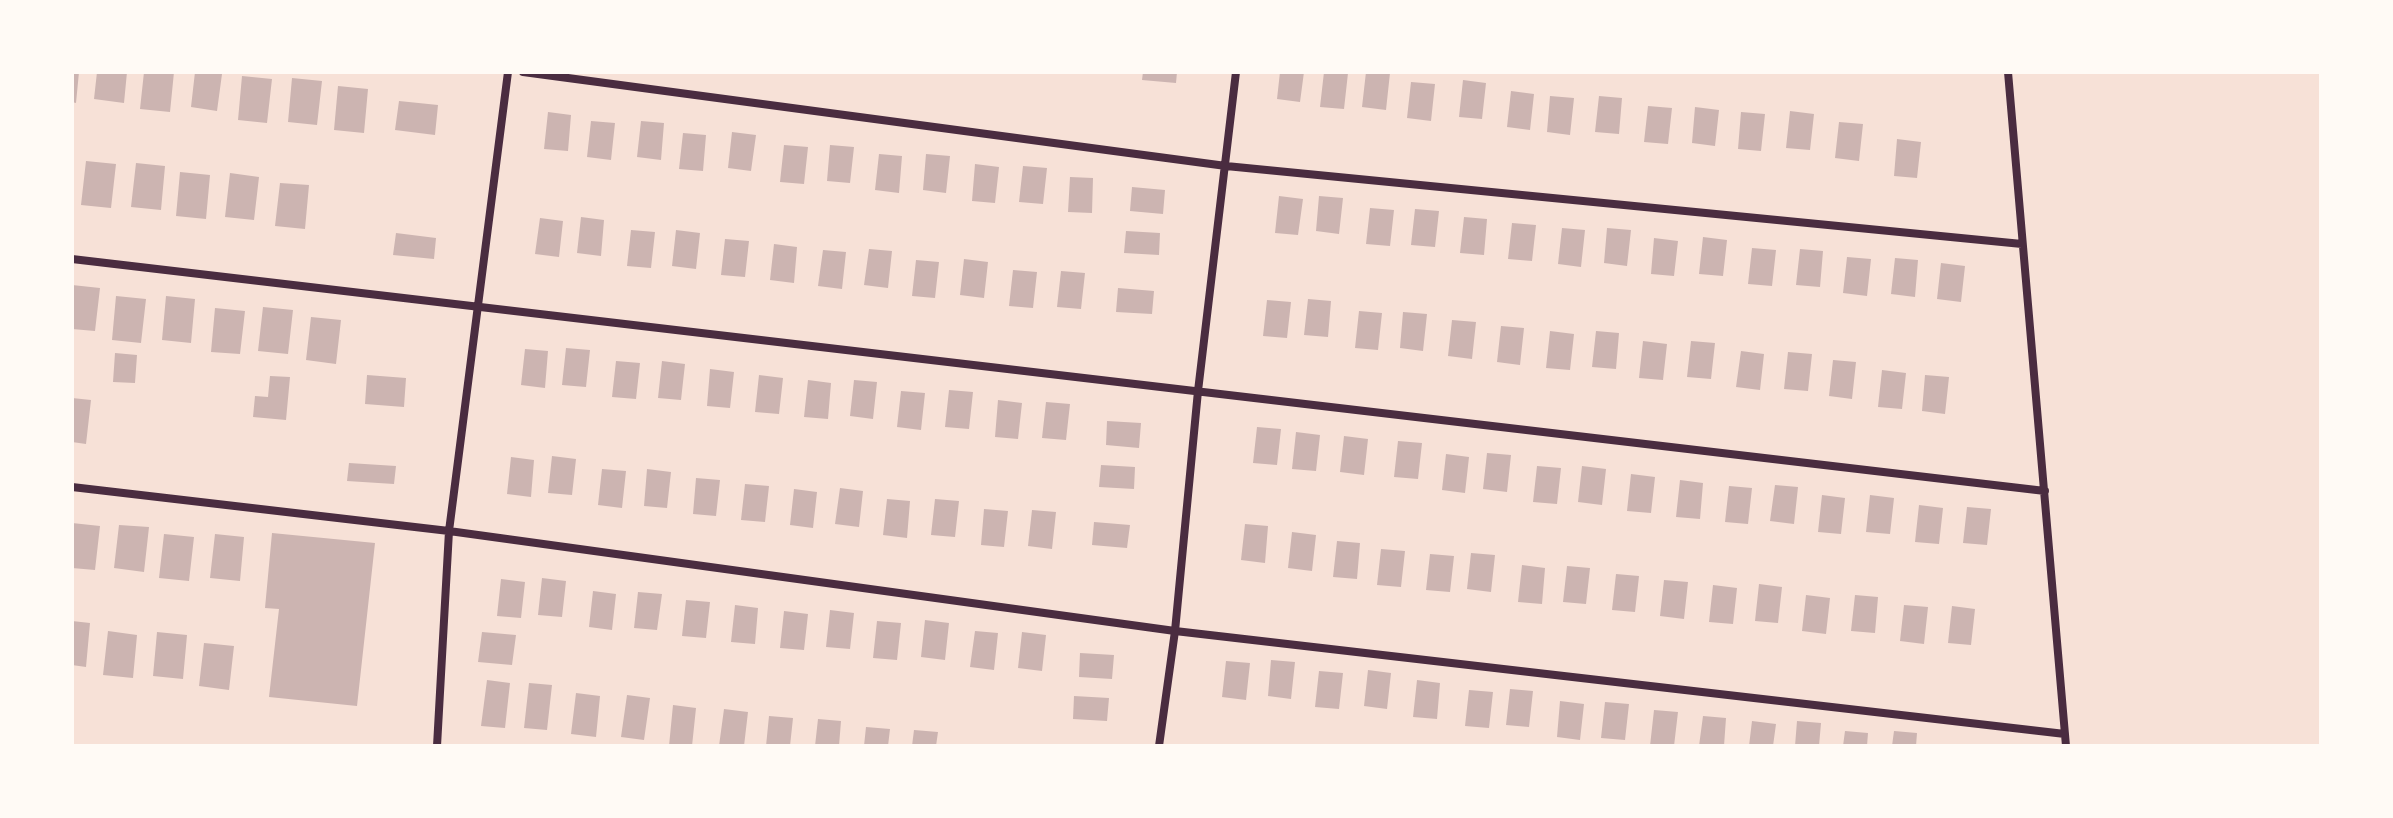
<!DOCTYPE html>
<html>
<head>
<meta charset="utf-8">
<style>
	body { margin:0 }
	#map { position:relative; width:2393px; height:818px; overflow:hidden; background:#f7e1d7; font-family:"Public Sans",sans-serif }
	canvas { display:block }
	.frame { position:absolute; inset:0; border:74px solid #fffaf5; pointer-events:none }
</style>
</head>
<body>
<div id="map">
<canvas width="2393" height="818"></canvas>
<div class="frame"></div>
</div>
<script>
const ctx = document.querySelector('canvas').getContext('2d');
ctx.lineJoin = 'round';
function paint(path, color) {
  ctx.fillStyle = color;
  ctx.fill(path, 'evenodd');
}
function shape(rows) {
  const path = new Path2D();
  for (const r of rows) {
    path.moveTo(r[0], r[1]);
    for (let i = 2; i < r.length; i += 2) path.lineTo(r[i], r[i + 1]);
  }
  return path;
}
function trace(path, color, width, dash) {
  ctx.strokeStyle = color;
  ctx.lineWidth = width;
  ctx.lineCap = dash ? 'butt' : 'round';
  ctx.setLineDash(dash || []);
  ctx.stroke(path);
}
paint(shape([
	[72,72,79,72,76,103,72,102],
	[97,72,127,72,124,103,94,99],
	[144,72,174,72,170,112,140,109],
	[195,72,222,74,217,111,191,107],
	[1143,72,1177,72,1176,83,1142,80],
	[1280,72,1304,72,1300,102,1277,99],
	[1324,72,1348,73,1344,109,1320,107],
	[1366,72,1390,73,1386,110,1362,107],
	[242,76,272,79,267,123,238,120],
	[292,78,322,81,317,125,288,122],
	[1463,80,1486,83,1482,119,1459,117],
	[1411,82,1435,84,1431,121,1407,118],
	[338,86,368,89,364,133,334,130],
	[1511,91,1534,94,1530,130,1507,127],
	[1550,96,1574,98,1570,135,1547,132],
	[1599,96,1622,98,1619,134,1595,132],
	[399,101,438,105,435,135,395,130],
	[1648,106,1672,108,1668,144,1644,142],
	[1695,107,1719,110,1715,146,1692,143],
	[1790,111,1814,114,1810,150,1786,148],
	[548,112,571,115,568,151,544,149],
	[1741,112,1765,114,1761,151,1738,149],
	[591,121,615,123,611,160,587,157],
	[641,121,664,123,661,160,637,157],
	[1839,122,1863,124,1859,161,1835,158],
	[732,132,756,135,751,171,728,168],
	[683,133,706,135,703,171,679,169],
	[1897,139,1921,142,1917,178,1894,176],
	[784,145,808,147,804,184,780,182],
	[830,145,854,147,850,183,827,181],
	[879,154,902,156,899,193,875,190],
	[926,154,950,156,946,193,923,190],
	[86,161,116,164,111,208,81,205],
	[136,163,165,166,161,210,131,207],
	[975,164,999,167,995,203,972,201],
	[1023,166,1047,168,1043,204,1019,202],
	[180,172,210,175,206,219,176,216],
	[230,173,259,177,254,220,225,217],
	[1070,177,1093,178,1092,213,1068,212],
	[280,183,309,185,305,229,275,226],
	[1132,187,1165,190,1163,214,1130,211],
	[1279,196,1303,199,1298,235,1275,233],
	[1319,196,1343,198,1339,234,1316,231],
	[1370,208,1394,210,1390,246,1366,244],
	[1415,209,1439,211,1435,247,1411,245],
	[581,217,604,220,601,256,577,253],
	[1464,217,1487,219,1484,255,1460,253],
	[540,218,563,221,559,257,535,254],
	[1512,223,1536,225,1532,261,1508,259],
	[1562,228,1585,230,1581,267,1558,264],
	[1607,228,1631,230,1627,266,1604,263],
	[631,230,655,232,651,268,627,266],
	[676,230,700,233,696,269,672,266],
	[1126,231,1160,233,1159,255,1124,253],
	[396,233,436,238,434,259,393,255],
	[1703,237,1727,240,1723,276,1699,274],
	[1654,238,1678,241,1674,276,1651,274],
	[725,239,749,241,745,277,721,275],
	[774,244,797,247,794,283,770,280],
	[1752,248,1776,250,1772,286,1748,284],
	[869,249,892,251,888,288,864,285],
	[1800,249,1823,251,1820,287,1796,285],
	[823,250,846,252,842,289,818,286],
	[1847,257,1871,259,1867,296,1843,293],
	[1895,258,1918,260,1915,297,1891,294],
	[964,259,988,262,984,298,960,295],
	[916,260,939,262,935,298,912,296],
	[1941,263,1965,266,1961,302,1937,299],
	[1013,270,1037,272,1033,308,1009,306],
	[1061,271,1085,273,1081,309,1057,307],
	[72,285,100,288,95,331,72,329],
	[1118,288,1154,291,1152,314,1116,312],
	[116,296,146,299,141,343,112,340],
	[166,296,195,299,191,343,162,340],
	[1308,299,1331,301,1328,337,1304,335],
	[1267,300,1291,302,1287,338,1263,336],
	[263,307,293,310,288,354,258,351],
	[215,308,245,311,240,354,211,352],
	[1359,311,1382,313,1378,350,1355,348],
	[1403,312,1427,314,1423,351,1400,348],
	[311,317,341,320,336,364,306,360],
	[1452,320,1476,322,1472,359,1448,356],
	[1501,326,1524,328,1520,365,1497,362],
	[1550,331,1574,334,1570,370,1546,368],
	[1596,331,1619,333,1616,369,1592,367],
	[1643,341,1667,344,1663,380,1639,378],
	[1691,341,1715,343,1711,379,1687,377],
	[566,348,590,350,586,387,562,385],
	[525,349,548,351,545,388,521,385],
	[1741,351,1764,354,1760,390,1736,387],
	[1788,352,1812,354,1808,391,1784,389],
	[115,353,137,355,135,383,113,382],
	[1833,360,1856,362,1852,399,1829,396],
	[616,361,640,363,636,399,612,397],
	[662,361,685,364,681,400,658,398],
	[710,369,734,372,730,408,707,406],
	[1882,370,1906,373,1902,409,1878,407],
	[367,375,406,378,404,407,365,404],
	[759,375,783,378,779,414,755,412],
	[1925,375,1949,377,1945,414,1922,411],
	[270,376,290,377,286,420,253,417,255,396,268,397],
	[808,380,831,383,828,419,804,417],
	[854,380,877,382,873,419,850,416],
	[949,390,973,392,969,429,945,427],
	[901,391,925,393,921,430,897,427],
	[72,398,91,400,86,444,72,442],
	[998,400,1022,403,1018,439,995,437],
	[1046,402,1070,404,1066,440,1042,438],
	[1107,421,1141,423,1139,448,1106,445],
	[1257,427,1281,429,1277,465,1253,463],
	[1296,432,1320,435,1316,471,1292,469],
	[1344,436,1368,439,1364,475,1340,472],
	[1398,441,1422,443,1418,479,1394,477],
	[1487,453,1511,455,1507,492,1483,489],
	[1446,454,1469,457,1465,493,1442,490],
	[552,456,576,459,572,495,548,493],
	[511,457,534,460,531,497,507,494],
	[349,463,396,466,394,484,347,481],
	[1101,465,1135,467,1134,489,1099,487],
	[1537,466,1561,468,1557,504,1533,502],
	[1582,466,1606,469,1602,505,1578,502],
	[602,469,626,471,622,508,598,505],
	[647,469,671,472,667,508,644,506],
	[1631,474,1655,477,1651,513,1627,511],
	[696,478,720,480,716,516,693,514],
	[1680,480,1703,483,1700,519,1676,517],
	[745,484,769,486,765,522,741,520],
	[1775,485,1798,487,1794,524,1770,521],
	[1729,486,1752,488,1748,524,1725,522],
	[840,488,863,491,859,527,835,524],
	[794,489,817,492,813,528,790,525],
	[1822,495,1845,498,1841,534,1818,532],
	[1870,495,1894,498,1890,534,1866,532],
	[887,499,910,501,907,538,883,535],
	[935,499,959,501,955,537,931,535],
	[1919,505,1943,508,1939,544,1915,542],
	[1967,507,1991,509,1987,545,1963,543],
	[984,509,1008,511,1004,547,981,545],
	[1032,510,1056,512,1052,549,1028,546],
	[1094,522,1130,525,1127,548,1092,545],
	[72,523,100,526,95,570,72,568],
	[1245,524,1268,526,1265,563,1241,560],
	[119,525,149,527,144,572,114,568],
	[1292,532,1316,535,1312,571,1288,568],
	[272,533,375,543,357,706,269,697,279,609,265,608],
	[164,534,194,537,189,581,159,578],
	[215,534,244,537,240,581,210,578],
	[1337,541,1360,543,1357,579,1333,577],
	[1381,549,1405,551,1401,587,1377,585],
	[1471,553,1495,555,1491,592,1467,589],
	[1430,554,1454,556,1450,592,1426,590],
	[1522,565,1545,568,1542,604,1518,602],
	[1567,566,1590,568,1586,604,1563,602],
	[1616,574,1639,576,1635,612,1612,610],
	[542,578,566,581,562,617,538,615],
	[501,579,525,582,521,618,497,616],
	[1664,580,1688,582,1684,619,1660,616],
	[1759,584,1782,587,1778,623,1755,621],
	[1713,585,1737,588,1733,624,1709,622],
	[593,591,616,594,612,630,589,627],
	[638,592,662,594,657,630,634,628],
	[1806,595,1830,598,1826,634,1802,631],
	[1855,595,1878,597,1875,633,1851,631],
	[686,600,710,602,706,638,682,636],
	[735,605,758,608,755,644,731,642],
	[1904,605,1928,607,1924,644,1900,641],
	[1952,606,1975,609,1971,645,1948,643],
	[830,610,854,613,850,649,826,647],
	[784,611,808,614,804,650,780,648],
	[925,620,949,623,945,660,921,657],
	[72,621,90,623,86,667,72,665],
	[877,621,901,623,897,660,873,658],
	[108,631,137,635,133,678,103,675],
	[975,631,998,633,994,670,970,667],
	[157,632,187,635,183,679,153,676],
	[482,632,516,635,512,665,478,662],
	[1022,632,1046,635,1042,671,1018,668],
	[204,643,234,646,229,690,199,686],
	[1080,653,1114,655,1112,679,1079,677],
	[1271,660,1295,662,1291,699,1268,696],
	[1226,661,1250,663,1246,700,1222,697],
	[1368,670,1391,673,1387,709,1364,706],
	[1319,671,1343,673,1339,709,1315,707],
	[487,680,510,683,505,728,481,726],
	[1417,680,1440,683,1437,719,1413,717],
	[529,683,552,685,547,730,524,728],
	[1510,689,1533,691,1529,727,1506,725],
	[1469,690,1493,692,1489,728,1465,726],
	[576,693,600,696,596,737,571,734],
	[627,695,650,698,644,740,621,737],
	[1074,696,1109,698,1107,721,1073,719],
	[1560,701,1584,704,1580,740,1557,737],
	[1605,702,1629,704,1625,740,1601,738],
	[673,705,696,708,692,746,669,746],
	[724,709,748,712,744,746,719,746],
	[1654,710,1678,712,1674,746,1650,746],
	[769,716,793,718,790,746,766,746],
	[1703,716,1726,718,1724,746,1699,746],
	[818,719,841,721,839,746,815,746],
	[1752,721,1776,724,1773,746,1749,746],
	[1797,721,1821,723,1819,746,1795,746],
	[866,727,890,729,888,746,864,746],
	[914,730,938,732,936,746,912,746],
	[1845,731,1868,733,1867,746,1843,746],
	[1894,731,1917,733,1916,746,1892,746]
]), '#ccb4b1');
trace(shape([
	[523,72,1226,166,2022,244],
	[2008,72,2066,746],
	[72,259,2045,491],
	[72,487,449,531,1175,631,2065,734],
	[437,746,449,531,508,72],
	[1159,746,1175,631,1198,391,1236,72]
]), '#4a2c40', 8);
</script>
</body>
</html>
